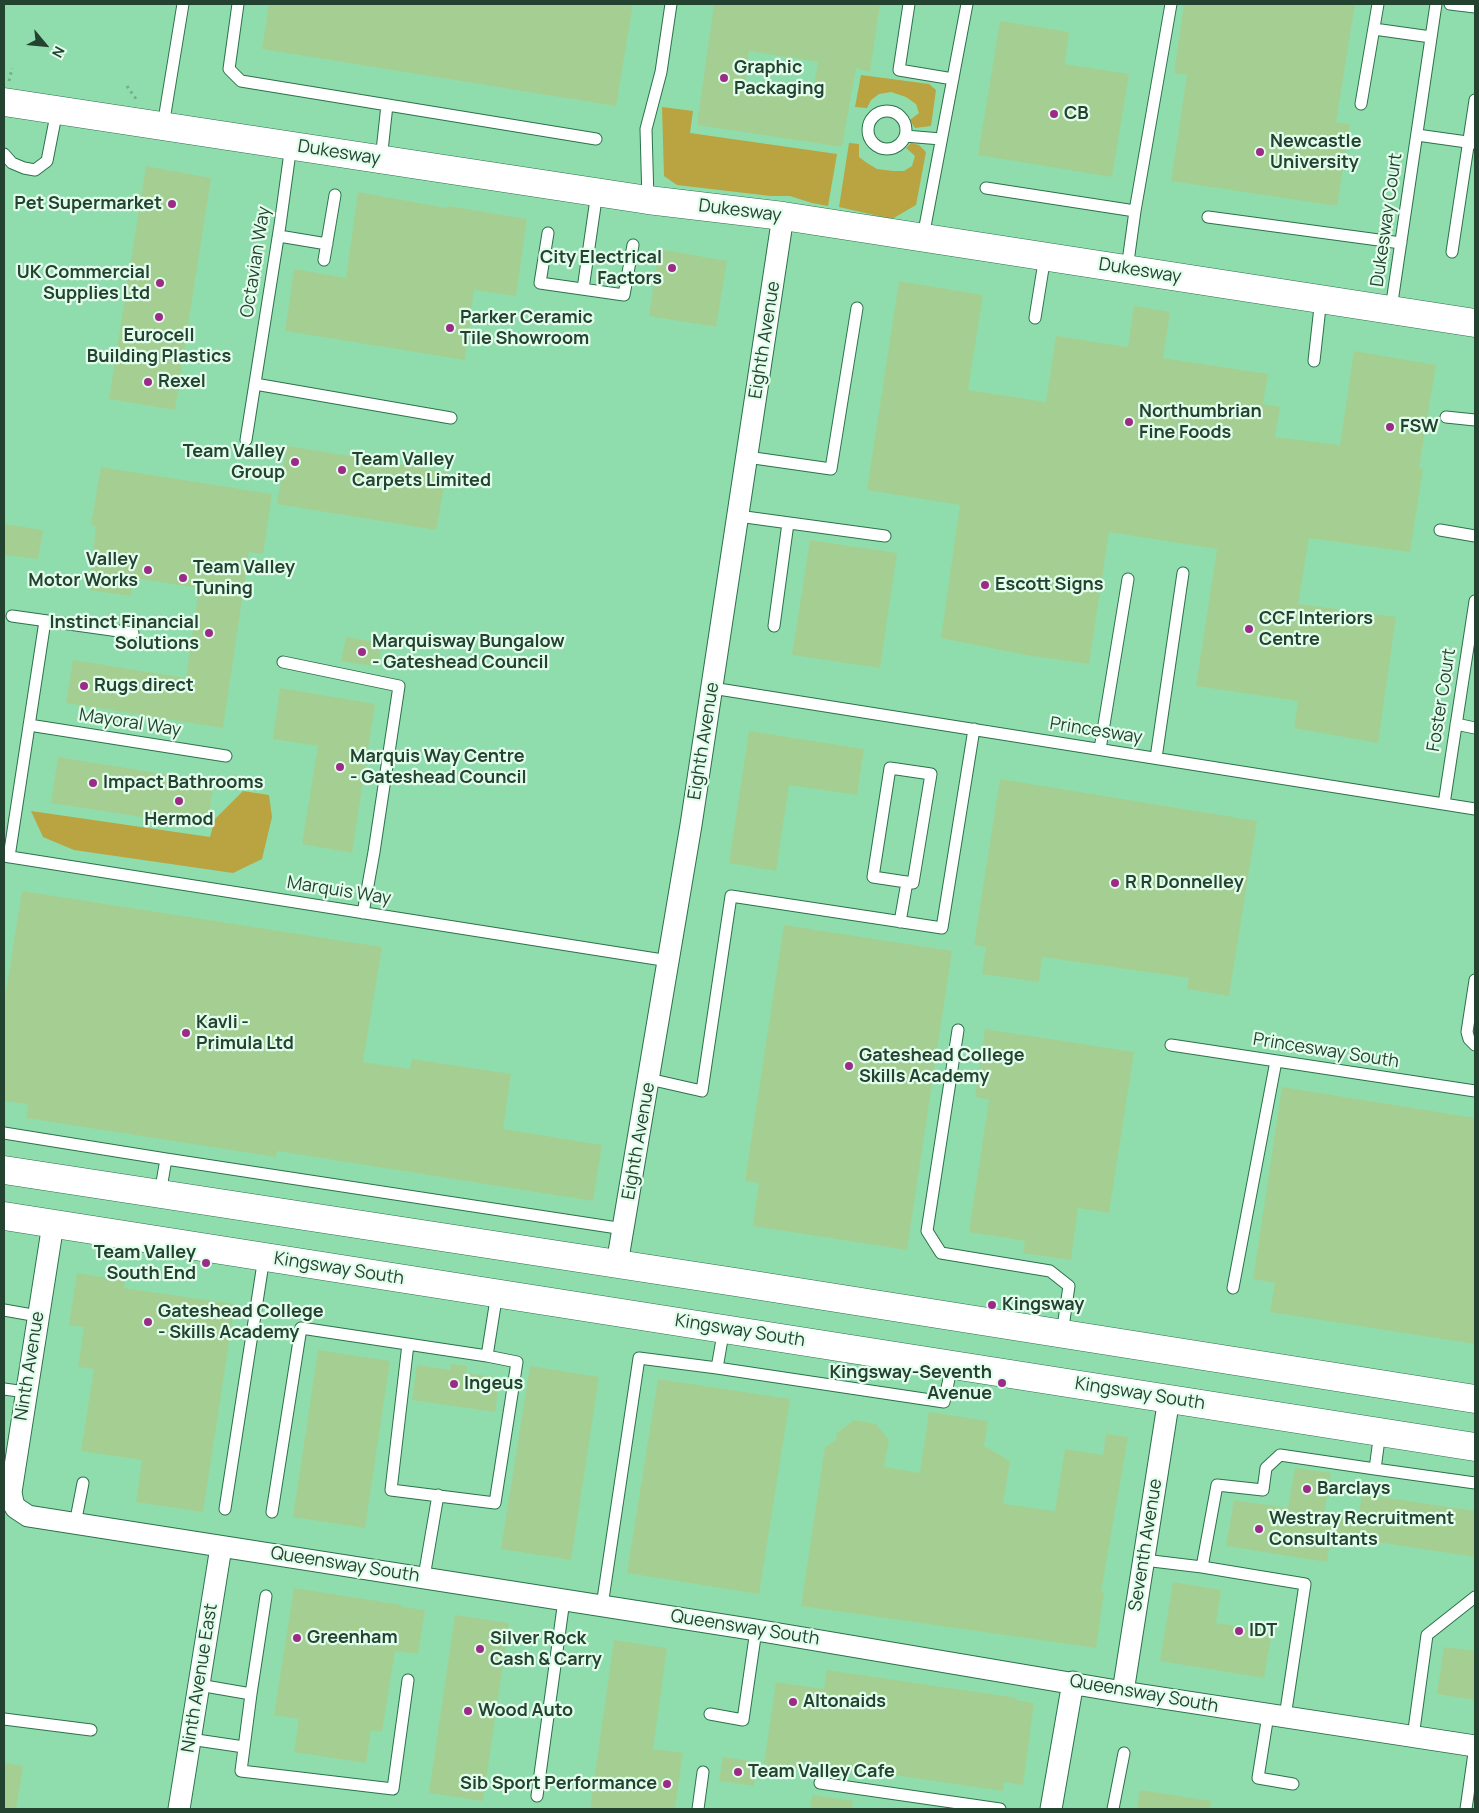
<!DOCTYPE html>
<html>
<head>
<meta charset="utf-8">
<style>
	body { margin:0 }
	#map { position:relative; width:1479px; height:1813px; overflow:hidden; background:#a0e7bb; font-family:Manrope,sans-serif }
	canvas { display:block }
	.frame { position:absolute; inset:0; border:5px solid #244230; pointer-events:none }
	.north { position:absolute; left:20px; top:20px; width:50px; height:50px; -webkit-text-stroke:4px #e2fdeb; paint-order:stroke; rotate:118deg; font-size:14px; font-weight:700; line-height:20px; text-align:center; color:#244230 }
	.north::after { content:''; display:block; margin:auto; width:18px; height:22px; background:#244230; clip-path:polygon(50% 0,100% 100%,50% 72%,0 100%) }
</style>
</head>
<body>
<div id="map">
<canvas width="1479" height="1813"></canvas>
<div class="frame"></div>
<div class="north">N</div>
</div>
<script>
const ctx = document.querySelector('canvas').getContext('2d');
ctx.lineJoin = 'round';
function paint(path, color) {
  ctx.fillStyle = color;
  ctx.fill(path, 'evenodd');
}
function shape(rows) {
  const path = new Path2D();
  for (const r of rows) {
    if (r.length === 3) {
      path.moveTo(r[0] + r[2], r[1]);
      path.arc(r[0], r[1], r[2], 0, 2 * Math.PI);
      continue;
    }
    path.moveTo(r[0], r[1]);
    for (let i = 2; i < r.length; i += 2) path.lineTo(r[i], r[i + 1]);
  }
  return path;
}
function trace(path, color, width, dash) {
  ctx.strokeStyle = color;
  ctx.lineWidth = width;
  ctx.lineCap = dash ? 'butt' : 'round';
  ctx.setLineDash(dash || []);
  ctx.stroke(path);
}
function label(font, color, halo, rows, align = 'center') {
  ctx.font = font + ' Manrope,sans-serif';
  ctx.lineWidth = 4.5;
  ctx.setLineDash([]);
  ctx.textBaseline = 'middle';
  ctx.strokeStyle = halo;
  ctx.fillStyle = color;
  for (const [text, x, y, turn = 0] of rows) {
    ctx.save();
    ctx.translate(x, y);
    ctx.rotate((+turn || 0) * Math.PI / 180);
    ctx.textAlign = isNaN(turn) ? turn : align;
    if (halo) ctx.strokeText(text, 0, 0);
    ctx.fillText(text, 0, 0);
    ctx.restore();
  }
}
paint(shape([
	[4,4,1475,4,1475,1809,4,1809]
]), '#8fddac');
paint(shape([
	[861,75,929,84,936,90,931,126,915,128,910,120,919,113,916,104,906,97,891,92,879,94,871,100,867,108,855,107],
	[662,107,693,111,690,133,837,154,828,206,812,203,790,196,771,196,677,185,664,176],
	[849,143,859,144,859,157,867,163,877,169,893,171,904,171,912,166,915,156,906,148,911,143,919,145,926,152,916,205,892,219,839,207],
	[243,791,269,795,272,817,262,859,233,873,74,850,43,837,31,811,210,837,215,819]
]), '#baa341');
paint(shape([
	[269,4,633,4,616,106,262,49],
	[714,4,880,4,870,72,856,68,842,147,697,125],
	[749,51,818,62,812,97,745,85],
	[1184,4,1355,4,1336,122,1350,124,1337,206,1171,181,1187,75,1174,73],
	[1000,21,1069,32,1065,64,1129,74,1112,177,978,155],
	[146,166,211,178,175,410,109,399],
	[358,192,447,208,448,206,527,219,516,296,474,290,465,360,285,331,294,269,346,278],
	[659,249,727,261,716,327,649,316],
	[899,281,983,295,968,390,1046,402,1056,336,1128,347,1134,306,1170,312,1163,358,1268,374,1263,404,1280,407,1275,437,1340,445,1354,351,1436,365,1419,468,1423,469,1410,552,1309,538,1298,604,1396,617,1378,743,1294,728,1298,701,1196,686,1217,549,1109,532,1089,664,1026,655,941,638,960,505,867,490],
	[287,446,447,472,436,530,277,504],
	[101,467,272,494,263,554,249,552,223,728,66,703,73,660,186,678,199,588,133,578,131,596,89,590,96,526,91,525],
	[4,524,43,530,38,559,4,555],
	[810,540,897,553,880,668,792,655],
	[346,637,382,643,378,667,341,661],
	[280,688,375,704,352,853,302,844,318,746,273,739],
	[749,731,864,749,857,795,789,785,776,871,729,863],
	[58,757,214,782,207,827,51,803],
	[1000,779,1257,821,1229,996,1187,989,1189,978,1042,957,1039,982,982,974,986,947,974,945],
	[22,891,382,947,363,1062,410,1069,412,1059,511,1074,503,1129,602,1145,593,1201,277,1151,276,1157,26,1118,28,1104,4,1101,4,1003],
	[784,925,952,951,907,1250,753,1226,759,1183,745,1181],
	[985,1029,1134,1052,1109,1213,1078,1208,1071,1260,1023,1253,1025,1241,969,1232,989,1100,975,1097],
	[1282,1087,1475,1118,1475,1344,1270,1312,1275,1283,1253,1279],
	[77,1273,125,1281,124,1288,235,1304,203,1512,136,1502,142,1460,81,1451,94,1369,78,1367,84,1327,69,1325],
	[318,1350,390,1361,365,1528,293,1517],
	[451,1364,467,1366,466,1373,500,1378,495,1412,412,1400,417,1365,450,1370],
	[530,1366,599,1377,571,1560,501,1549],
	[658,1379,790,1399,759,1594,627,1573],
	[929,1412,988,1421,984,1446,1010,1461,1003,1504,1055,1511,1065,1449,1103,1455,1106,1434,1128,1437,1101,1592,1104,1592,1096,1648,801,1606,825,1447,836,1440,837,1433,854,1420,876,1424,889,1440,884,1467,920,1473],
	[1295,1468,1331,1473,1324,1514,1358,1519,1362,1494,1475,1511,1475,1557,1331,1535,1327,1562,1226,1546,1234,1500,1288,1508],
	[1173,1582,1221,1590,1216,1623,1272,1631,1264,1678,1160,1661],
	[294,1588,402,1605,402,1607,425,1610,418,1654,395,1651,382,1732,371,1730,366,1763,294,1752,299,1719,274,1715],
	[455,1615,509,1623,483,1801,429,1793],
	[614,1640,667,1648,653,1749,683,1753,675,1809,590,1809],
	[1444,1647,1475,1651,1475,1700,1437,1694],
	[827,1670,1017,1698,1016,1700,1034,1703,1023,1785,1004,1782,1003,1791,804,1762,803,1770,764,1764,776,1682,824,1689],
	[723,1757,757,1762,754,1786,719,1781],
	[4,1763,23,1766,16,1809,4,1809],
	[1140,1790,1211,1801,1210,1809,1137,1809],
	[812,1795,853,1801,852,1809,810,1809]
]), '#a5cf92');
const lane = shape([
	[238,4,229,69,241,81,596,139],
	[909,4,899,70,953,79],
	[1450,4,1475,7],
	[1374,29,1431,37],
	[1361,104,1378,4],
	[887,130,19],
	[163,126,183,4],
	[1417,135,1474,143],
	[905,136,941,139],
	[4,154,12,163,24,168,35,170,47,161,57,110],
	[381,160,387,105],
	[986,188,1135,211],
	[648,200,646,129,661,72,671,4],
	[1208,217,1401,243],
	[548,233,540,283,624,295,633,245],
	[279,236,327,244],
	[923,237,967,4],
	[1452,252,1475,100],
	[324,260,335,195],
	[1127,269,1135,211,1171,4],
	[583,289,597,192],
	[1391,309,1436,4],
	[1035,318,1045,256],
	[1314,361,1321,298],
	[255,384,451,418],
	[1446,417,1475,420],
	[246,440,280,225,291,145],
	[747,457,831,469,857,308],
	[738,516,885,536],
	[1440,530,1475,536],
	[12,616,133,633],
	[774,626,788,523],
	[283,662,399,686,374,852,363,913],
	[712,688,1475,809],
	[1456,724,1475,728],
	[29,725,226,756],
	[1100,749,1128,579],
	[1156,758,1183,573],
	[890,768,931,774,913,883,873,877,890,768],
	[1444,804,1475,601],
	[4,856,669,961],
	[9,857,45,621],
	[900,922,907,882],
	[1475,980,1467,1032,1469,1039,1475,1045],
	[958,1030,927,1231,941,1253,1050,1271,1069,1286,1062,1334],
	[1171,1045,1475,1091],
	[649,1079,702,1091,731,896,942,928,974,729],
	[4,1133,166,1159],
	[160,1194,166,1159,624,1229],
	[1233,1288,1276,1061],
	[4,1310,38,1316],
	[724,1328,717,1368,944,1402,952,1365],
	[408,1344,391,1490,495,1503,517,1362,487,1356],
	[4,1389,26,1392],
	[1375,1469,1475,1483],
	[225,1509,264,1257],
	[272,1512,301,1328,487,1356,497,1293],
	[75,1524,83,1483],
	[1144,1560,1202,1567,1305,1584,1285,1717],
	[1202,1567,1217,1485,1263,1490,1266,1468,1280,1455,1375,1469,1380,1432],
	[424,1577,438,1495],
	[266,1596,251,1694,241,1771,393,1789,408,1680],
	[602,1606,639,1358,717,1368],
	[199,1685,251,1694],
	[710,1714,743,1720,756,1630],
	[1268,1715,1258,1778,1293,1784],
	[4,1719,91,1730],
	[1413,1737,1427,1635,1475,1597],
	[190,1739,244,1747],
	[820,1783,1000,1809],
	[537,1796,564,1600],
	[698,1809,703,1772],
	[1113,1809,1124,1753],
	[1466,1809,1475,1746]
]);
const street = shape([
	[53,1224,11,1492,13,1503,16,1508,28,1516,756,1630,1123,1692,1475,1746],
	[617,1264,691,825,783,216],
	[1123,1692,1169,1398],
	[179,1809,221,1547],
	[1051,1809,1073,1682]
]);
const secondary = shape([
	[4,102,648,200,783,216,1475,323],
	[4,1170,735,1282,1475,1399],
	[4,1216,1475,1447]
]);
trace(lane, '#2c724c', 13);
trace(street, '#2c724c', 23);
trace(secondary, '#2c724c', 29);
trace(shape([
	[9,81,12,68],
	[127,86,136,99]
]), '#75ae8b', 3, [2.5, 4]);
trace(lane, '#fff', 11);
trace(street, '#fff', 21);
trace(secondary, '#fff', 28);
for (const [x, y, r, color] of [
	[724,78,5,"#9c2b88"],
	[1054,114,5,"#9c2b88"],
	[1260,152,5,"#9c2b88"],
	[172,204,5,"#9c2b88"],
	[672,268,5,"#9c2b88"],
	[160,283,5,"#9c2b88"],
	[159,317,5,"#9c2b88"],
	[450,328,5,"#9c2b88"],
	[148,382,5,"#9c2b88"],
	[1129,422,5,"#9c2b88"],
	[1390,427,5,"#9c2b88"],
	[295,462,5,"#9c2b88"],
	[342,470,5,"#9c2b88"],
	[148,570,5,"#9c2b88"],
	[183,578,5,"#9c2b88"],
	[985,585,5,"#9c2b88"],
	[1249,629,5,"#9c2b88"],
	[209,633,5,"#9c2b88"],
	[362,652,5,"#9c2b88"],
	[84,686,5,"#9c2b88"],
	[340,767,5,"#9c2b88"],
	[93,783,5,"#9c2b88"],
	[179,801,5,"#9c2b88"],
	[1115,883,5,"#9c2b88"],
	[186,1033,5,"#9c2b88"],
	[849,1066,5,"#9c2b88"],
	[206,1263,5,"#9c2b88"],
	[992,1305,5,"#9c2b88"],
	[148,1322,5,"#9c2b88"],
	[1002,1383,5,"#9c2b88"],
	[454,1384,5,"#9c2b88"],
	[1307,1489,5,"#9c2b88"],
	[1259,1529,5,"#9c2b88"],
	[1239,1631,5,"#9c2b88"],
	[297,1638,5,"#9c2b88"],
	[480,1649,5,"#9c2b88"],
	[793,1702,5,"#9c2b88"],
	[468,1711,5,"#9c2b88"],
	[738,1772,5,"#9c2b88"],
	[667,1784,5,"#9c2b88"]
]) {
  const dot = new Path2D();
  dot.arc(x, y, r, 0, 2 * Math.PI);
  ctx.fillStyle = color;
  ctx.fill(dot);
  trace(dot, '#e2fdeb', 2);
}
label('bold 18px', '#244230', '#e2fdeb', [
	["Graphic",734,68],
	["Packaging",734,89],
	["CB",1064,114],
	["Newcastle",1270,142],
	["University",1270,163],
	["Pet Supermarket",162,204,"right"],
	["City Electrical",662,258,"right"],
	["Factors",662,279,"right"],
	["UK Commercial",150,273,"right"],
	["Supplies Ltd",150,294,"right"],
	["Parker Ceramic",460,318],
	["Tile Showroom",460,339],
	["Eurocell",159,336,"center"],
	["Building Plastics",159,357,"center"],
	["Rexel",158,382],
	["Northumbrian",1139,412],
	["Fine Foods",1139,433],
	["FSW",1400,427],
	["Team Valley",285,452,"right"],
	["Group",285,473,"right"],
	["Team Valley",352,460],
	["Carpets Limited",352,481],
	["Valley",138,560,"right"],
	["Motor Works",138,581,"right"],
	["Team Valley",193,568],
	["Tuning",193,589],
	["Escott Signs",995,585],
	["CCF Interiors",1259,619],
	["Centre",1259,640],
	["Instinct Financial",199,623,"right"],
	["Solutions",199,644,"right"],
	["Marquisway Bungalow",372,642],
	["- Gateshead Council",372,663],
	["Rugs direct",94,686],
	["Marquis Way Centre",350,757],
	["- Gateshead Council",350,778],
	["Impact Bathrooms",103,783],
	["Hermod",179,820,"center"],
	["R R Donnelley",1125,883],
	["Kavli -",196,1023],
	["Primula Ltd",196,1044],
	["Gateshead College",859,1056],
	["Skills Academy",859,1077],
	["Team Valley",196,1253,"right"],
	["South End",196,1274,"right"],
	["Kingsway",1002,1305],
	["Gateshead College",158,1312],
	["- Skills Academy",158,1333],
	["Kingsway-Seventh",992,1373,"right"],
	["Avenue",992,1394,"right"],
	["Ingeus",464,1384],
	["Barclays",1317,1489],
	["Westray Recruitment",1269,1519],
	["Consultants",1269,1540],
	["IDT",1249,1631],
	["Greenham",307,1638],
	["Silver Rock",490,1639],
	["Cash & Carry",490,1660],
	["Altonaids",803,1702],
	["Wood Auto",478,1711],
	["Team Valley Cafe",748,1772],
	["Sib Sport Performance",657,1784,"right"]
], 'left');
label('18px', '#244230', '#e2fdeb', [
	["Dukesway",339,153,9],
	["Dukesway",740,211,7],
	["Dukesway Court",1387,220,-82],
	["Octavian Way",256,262,-81],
	["Dukesway",1140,271,9],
	["Eighth Avenue",765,340,-81],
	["Foster Court",1442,700,-81],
	["Mayoral Way",130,723,9],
	["Princesway",1096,731,9],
	["Eighth Avenue",704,741,-81],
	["Marquis Way",339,891,9],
	["Princesway South",1326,1051,9],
	["Eighth Avenue",639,1141,-80],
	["Kingsway South",339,1269,9],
	["Kingsway South",740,1331,9],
	["Ninth Avenue",30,1366,-81],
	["Kingsway South",1140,1394,9],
	["Seventh Avenue",1146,1545,-81],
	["Queensway South",345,1565,9],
	["Queensway South",745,1628,9],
	["Ninth Avenue East",200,1678,-81],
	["Queensway South",1144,1694,10]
]);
</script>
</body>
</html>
